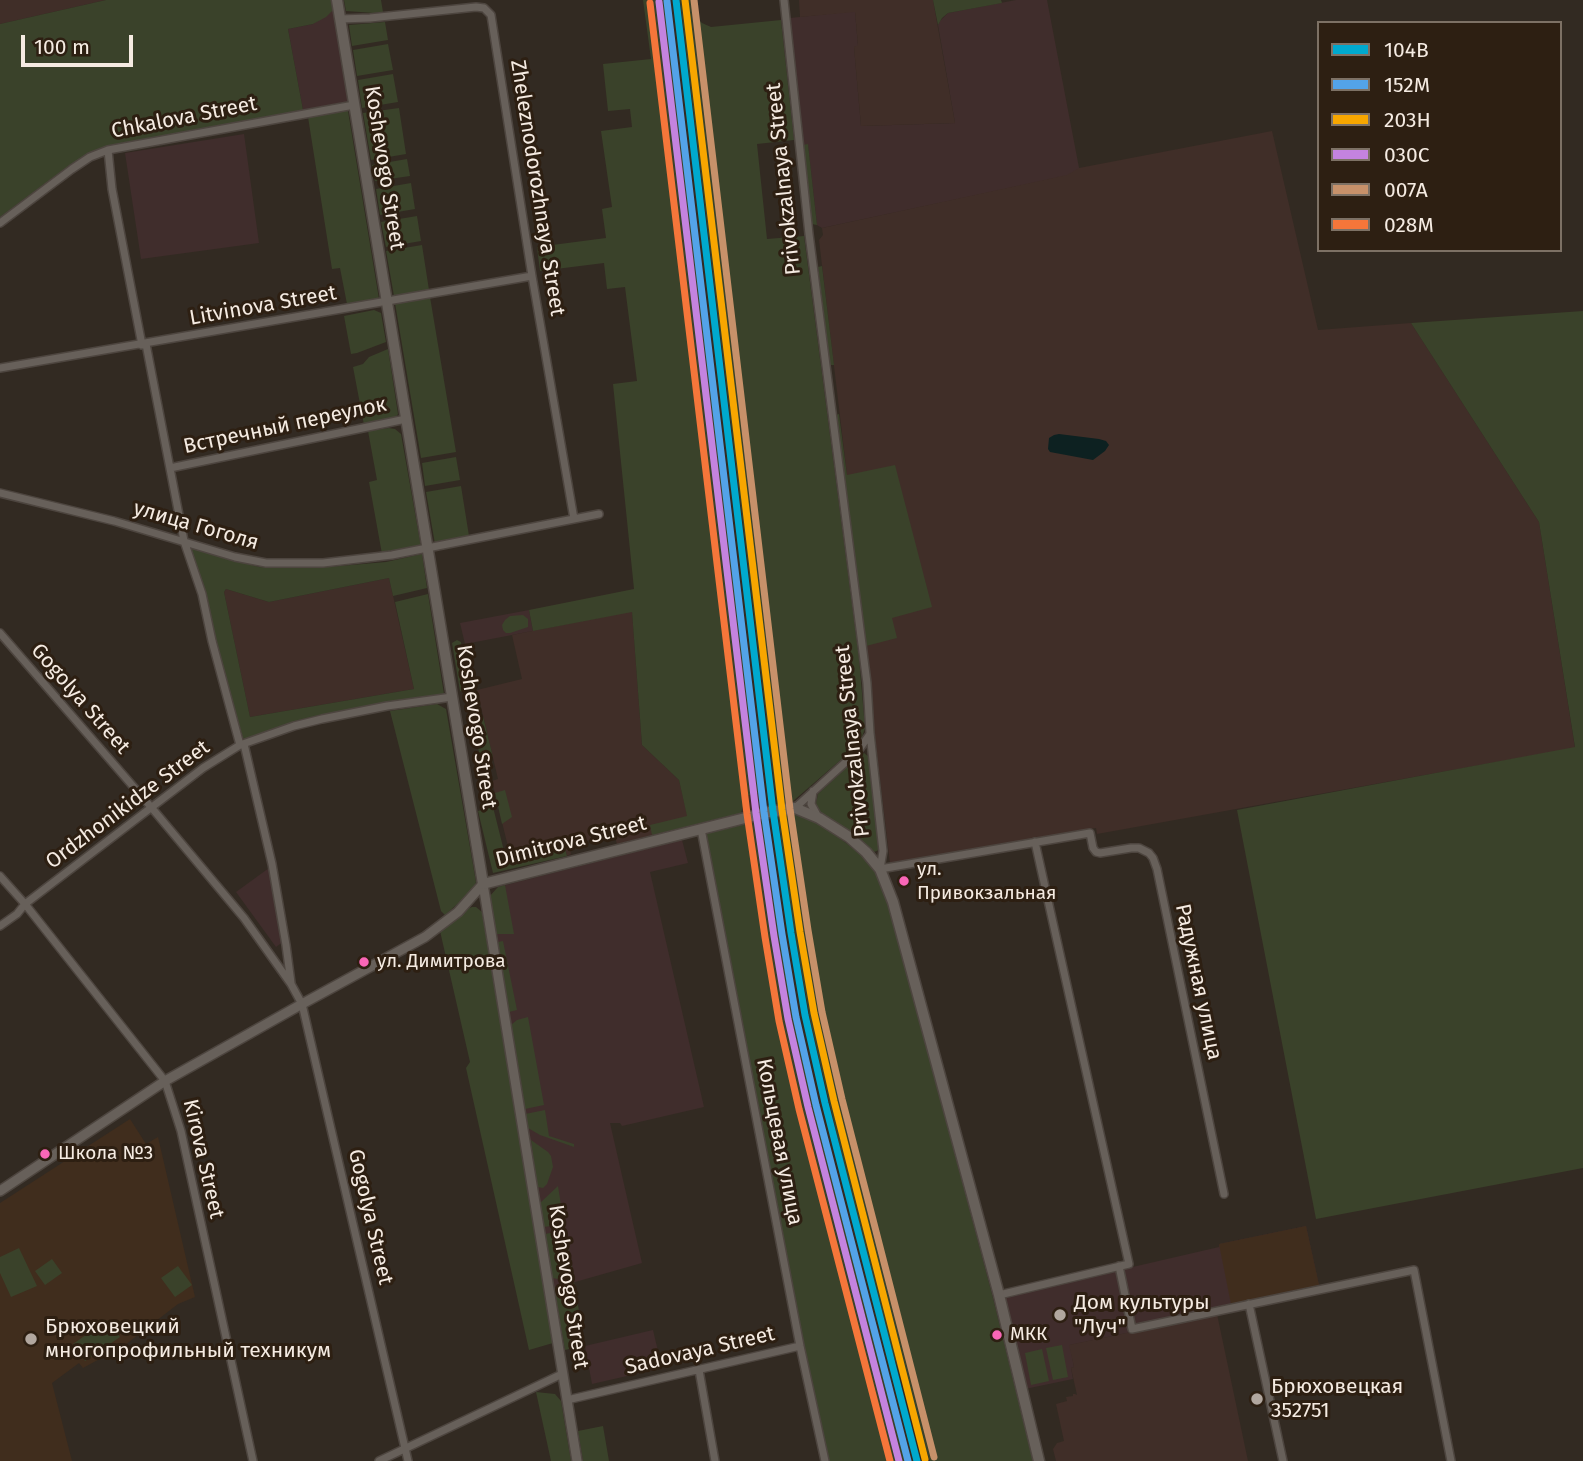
<!DOCTYPE html>
<html>
<head>
<meta charset="utf-8">
<style>
	body { margin:0 }
	#map { position:relative; width:1583px; height:1461px; overflow:hidden; background:#322a22; font-family:"Fira Sans",sans-serif }
	canvas { display:block }
	.legend { position:absolute; left:1317px; top:21px; width:245px; height:231px; box-sizing:border-box; background:#2d1f12; border:2px solid #7d7165; margin:0; padding:9px 12px; list-style:none; font-size:21px; color:#f5ebe2 }
	.legend li { display:flex; align-items:center; gap:14px; height:35px }
	.legend b { width:35px; border:2px solid #7d7165 }
	.scale { position:absolute; left:21px; top:35px; width:112px; height:32px; box-sizing:border-box; border:4px solid #f5ebe2; border-top:0; padding-left:9px; font-size:21px; line-height:24px; white-space:nowrap; color:#f5ebe2; -webkit-text-stroke:5px #2d1f12; paint-order:stroke }
</style>
</head>
<body>
<div id="map">
<canvas width="1583" height="1461"></canvas>
<ul class="legend">
<li><b style="height:9px;background:#00a9ce"></b>104В</li>
<li><b style="height:9px;background:#53a3e8"></b>152М</li>
<li><b style="height:9px;background:#f7a600"></b>203Н</li>
<li><b style="height:9px;background:#c483df"></b>030C</li>
<li><b style="height:9px;background:#c7916a"></b>007А</li>
<li><b style="height:9px;background:#f5763a"></b>028М</li>
</ul>
<div class="scale">100 m</div>
</div>
<script>
const ctx = document.querySelector('canvas').getContext('2d');
ctx.lineJoin = 'round';
function paint(path, color) {
  ctx.fillStyle = color;
  ctx.fill(path, 'evenodd');
}
function shape(rows) {
  const path = new Path2D();
  for (const r of rows) {
    path.moveTo(r[0], r[1]);
    for (let i = 2; i < r.length; i += 2) path.lineTo(r[i], r[i + 1]);
  }
  return path;
}
function trace(path, color, width, dash) {
  ctx.strokeStyle = color;
  ctx.lineWidth = width;
  ctx.lineCap = dash ? 'butt' : 'round';
  ctx.setLineDash(dash || []);
  ctx.stroke(path);
}
function label(font, color, halo, rows, align = 'center') {
  ctx.font = font + ' "Fira Sans",sans-serif';
  ctx.lineWidth = 6;
  ctx.setLineDash([]);
  ctx.textBaseline = 'middle';
  ctx.strokeStyle = halo;
  ctx.fillStyle = color;
  for (const [text, x, y, turn = 0] of rows) {
    ctx.save();
    ctx.translate(x, y);
    ctx.rotate((+turn || 0) * Math.PI / 180);
    ctx.textAlign = isNaN(turn) ? turn : align;
    if (halo) ctx.strokeText(text, 0, 0);
    ctx.fillText(text, 0, 0);
    ctx.restore();
  }
}
paint(shape([
	[1016,0,1047,0,1080,173,822,228,817,225,808,145,803,145,790,18,855,11,858,46,854,47,861,126,955,123,938,25,940,21,948,13],
	[335,8,350,101,303,110,288,29,313,24],
	[244,134,259,243,141,259,125,153],
	[529,610,533,631,465,644,460,623],
	[682,840,688,863,650,872,704,1107,622,1126,620,1123,610,1123,642,1263,554,1288,490,896,498,887],
	[269,868,284,941,276,947,236,892],
	[1306,1226,1319,1285,1216,1307,1217,1314,1070,1345,1074,1367,1071,1368,1073,1379,1025,1389,1003,1297,1219,1247,1219,1244],
	[653,1330,662,1368,592,1384,585,1346]
]), '#402d2c');
paint(shape([
	[0,0,106,0,0,24],
	[799,0,933,0,955,123,861,126,854,47,858,45,855,12,800,17],
	[1272,131,1318,330,1411,323,1539,522,1575,748,1097,834,1096,828,890,863,874,729,866,646,843,476,847,475,819,240,823,235,822,228,1067,175,1079,168],
	[389,578,414,689,250,717,224,592,226,589,269,602],
	[632,611,642,745,679,780,690,826,617,844,614,834,569,845,571,854,567,856,564,846,511,859,492,781,498,779,477,690,522,679,512,635],
	[764,792,766,807,741,813,746,796],
	[1217,1314,1248,1461,1056,1461,1053,1449,1057,1443,1064,1441,1056,1404,1067,1401,1066,1397,1073,1396,1073,1394,1075,1394,1077,1395,1071,1368,1074,1367,1069,1345]
]), '#402e28');
paint(shape([
	[130,1119,146,1144,158,1137,195,1297,178,1304,125,1345,83,1368,79,1363,52,1383,72,1461,0,1461,0,1203],
	[1306,1226,1319,1285,1231,1304,1219,1244]
]), '#402d1d');
paint(shape([
	[106,0,333,0,335,8,326,17,313,24,288,29,303,110,111,145,99,149,71,164,0,217,0,24],
	[344,0,381,0,383,12,374,13,346,11],
	[643,0,667,0,764,792,746,796,741,813,652,835,650,825,687,816,679,780,642,745,632,612,533,631,529,610,634,589,613,384,637,381,625,287,607,289,604,263,540,271,537,247,606,238,602,209,612,207,601,131,632,127,630,109,608,111,603,64,651,59],
	[680,0,692,0,695,16,702,23,711,27,781,20,794,140,757,144,767,239,804,236,859,658,865,728,861,740,858,745,792,802,777,806],
	[933,0,1001,0,1002,3,948,13,942,18,938,25],
	[385,22,388,40,352,46,349,25],
	[388,44,393,70,357,76,353,50],
	[393,74,398,102,362,108,358,80],
	[399,108,406,154,371,160,363,113],
	[346,110,348,111,379,299,347,304,340,268,332,269,308,117],
	[808,144,817,225,811,224,803,145],
	[407,159,410,176,375,181,372,165],
	[411,183,415,209,380,215,376,189],
	[417,216,421,241,386,247,381,222],
	[422,245,429,290,394,296,386,251],
	[822,266,834,365,830,365,818,267],
	[430,297,456,452,421,458,395,303],
	[374,310,381,313,386,342,357,353,351,354,344,316],
	[1583,311,1583,1168,1316,1219,1237,810,1575,747,1539,522,1411,323],
	[388,349,398,414,395,418,364,425,353,367,363,364,369,357],
	[839,414,847,475,895,465,932,607,892,618,897,638,866,646,836,415],
	[389,428,395,429,401,434,421,547,382,554,369,482,377,480,368,431],
	[456,457,460,480,425,486,422,463],
	[461,486,469,536,435,544,426,492],
	[191,548,259,567,273,568,316,568,386,562,422,554,427,588,393,596,389,578,269,602,226,589,224,592,250,717,414,689,395,602,428,594,444,694,440,696,364,707,298,722,246,740,243,738,214,641,206,592,189,551],
	[523,615,528,619,528,627,510,633,506,633,503,630,502,625,505,620,510,616],
	[457,640,461,642,466,684,463,692,460,691,452,643],
	[437,704,446,709,476,882,473,890,445,915,441,911,390,711],
	[483,716,493,757,481,760,471,719],
	[864,753,869,757,879,846,879,850,874,852,819,812,816,803,818,794,860,755],
	[505,790,512,817,502,824,495,793],
	[493,807,507,863,565,849,567,856,493,873,478,811],
	[793,814,812,820,826,828,862,855,876,871,887,898,993,1298,1033,1461,930,1461,889,1343,851,1195,811,1025,791,914,778,816],
	[766,819,781,931,814,1096,876,1335,905,1461,828,1461,803,1345,705,834],
	[505,885,514,934,496,934,490,896,498,887],
	[472,907,476,907,482,912,553,1343,529,1350,466,1068,470,1062,440,931,467,909],
	[503,941,517,1010,509,1012,498,942],
	[528,1017,544,1105,525,1109,511,1025,517,1020],
	[545,1110,549,1136,574,1144,574,1147,540,1135,528,1128,525,1114],
	[531,1140,548,1152,551,1156,553,1167,547,1184,543,1188,537,1187],
	[558,1186,564,1224,544,1227,540,1203],
	[565,1230,574,1277,558,1279,552,1278,545,1234],
	[19,1248,37,1286,11,1297,0,1273,0,1257],
	[52,1259,62,1273,45,1285,35,1271],
	[178,1266,192,1285,175,1297,161,1278],
	[574,1282,585,1345,565,1350,554,1288],
	[107,1320,120,1337,85,1361,73,1344],
	[1062,1345,1068,1377,1053,1380,1046,1348],
	[1042,1349,1049,1381,1031,1385,1025,1353],
	[536,1392,555,1394,561,1401,571,1461,551,1461],
	[603,1426,609,1461,583,1461,578,1431]
]), '#3a422a');
paint(shape([
	[1059,434,1099,439,1106,441,1109,445,1105,451,1093,460,1050,452,1048,449,1049,438,1054,435]
]), '#0d2121');
const minor = shape([
	[784,0,809,234,867,683,870,733,883,851,880,869,1090,833,1093,848,1096,852,1100,853,1131,848,1139,848,1149,853,1153,858,1157,869,1224,1194],
	[340,19,370,18,476,7,484,8,491,15,532,276,574,519],
	[108,150,112,189,142,345],
	[0,223,72,169,90,157,108,150,354,105],
	[146,344,184,541,202,594,212,641,240,745],
	[0,368,532,276],
	[170,468,406,419],
	[0,493,114,521,235,557,266,563,323,563,392,555,599,514],
	[0,633,151,807,244,918,291,984,302,1004,408,1461],
	[244,744,272,864,286,945,291,983],
	[813,791,811,804,817,815],
	[795,808,858,751,870,734],
	[701,829,800,1346,825,1461],
	[0,876,25,904,165,1081,181,1131,253,1461],
	[0,926,17,914,25,904,203,768,240,745,294,726,322,719,387,706,452,697],
	[1119,1266,1132,1329,1414,1270,1451,1461],
	[999,1295,1129,1264,1035,842],
	[1249,1304,1283,1461],
	[699,1370,715,1461],
	[567,1400,800,1346],
	[379,1461,562,1374]
]);
const tertiary = shape([
	[483,884,577,1461],
	[0,1191,165,1081,302,1004,425,937,458,912,483,884]
]);
const secondary = shape([
	[337,0,483,884,769,812,795,808,819,818,849,837,866,852,880,869,893,902,999,1295,1039,1461]
]);
trace(minor, '#4d453f', 10);
trace(tertiary, '#4d453f', 12);
trace(secondary, '#4d453f', 13);
trace(minor, '#67605a', 7);
trace(tertiary, '#67605a', 9);
trace(secondary, '#67605a', 10);
trace(shape([
	[676,0,773,811,791,933,805,1015,825,1103,917,1461]
]), '#00a9ce', 7);
trace(shape([
	[667,1,764,812,782,934,796,1017,816,1105,908,1461]
]), '#53a3e8', 7);
trace(shape([
	[685,0,782,810,800,932,814,1013,834,1101,925,1459]
]), '#f7a600', 7);
trace(shape([
	[659,2,756,813,774,936,788,1019,808,1107,899,1461]
]), '#c483df', 7);
trace(shape([
	[694,0,790,809,808,930,822,1012,842,1099,934,1457]
]), '#c7916a', 7);
trace(shape([
	[650,3,747,814,765,937,779,1021,799,1109,890,1461]
]), '#f5763a', 7);
for (const [x, y, r, color] of [
	[904,881,6,"#fa66b7"],
	[364,962,6,"#fa66b7"],
	[45,1154,6,"#fa66b7"],
	[1060,1315,7,"#b1a79f"],
	[997,1335,6,"#fa66b7"],
	[31,1339,7,"#b1a79f"],
	[1257,1399,7,"#b1a79f"]
]) {
  const dot = new Path2D();
  dot.arc(x, y, r, 0, 2 * Math.PI);
  ctx.fillStyle = color;
  ctx.fill(dot);
  trace(dot, '#2d1f12', 2.5);
}
label('19px', '#f5ebe2', '#2d1f12', [
	["ул.",917,870],
	["Привокзальная",917,894],
	["ул. Димитрова",377,962],
	["Школа №3",58,1154],
	["МКК",1010,1335]
], 'left');
label('21px', '#f5ebe2', '#2d1f12', [
	["Chkalova Street",184,118,-11],
	["Koshevogo Street",384,168,81],
	["Privokzalnaya Street",784,179,-96],
	["Zheleznodorozhnaya Street",537,188,81],
	["Litvinova Street",263,306,-10],
	["Встречный переулок",285,426,-12],
	["улица Гоголя",196,526,16],
	["Gogolya Street",80,699,49],
	["Koshevogo Street",476,727,81],
	["Privokzalnaya Street",853,741,-96],
	["Ordzhonikidze Street",128,805,-37],
	["Dimitrova Street",571,842,-14],
	["Радужная улица",1198,982,78],
	["Кольцевая улица",779,1142,79],
	["Kirova Street",203,1159,77],
	["Gogolya Street",370,1217,77],
	["Koshevogo Street",568,1287,81],
	["Sadovaya Street",700,1351,-13]
]);
label('21px', '#f5ebe2', '#2d1f12', [
	["Дом культуры",1074,1303],
	["\"Луч\"",1074,1327],
	["Брюховецкий",45,1327],
	["многопрофильный техникум",45,1351],
	["Брюховецкая",1271,1387],
	["352751",1271,1411]
], 'left');
</script>
</body>
</html>
